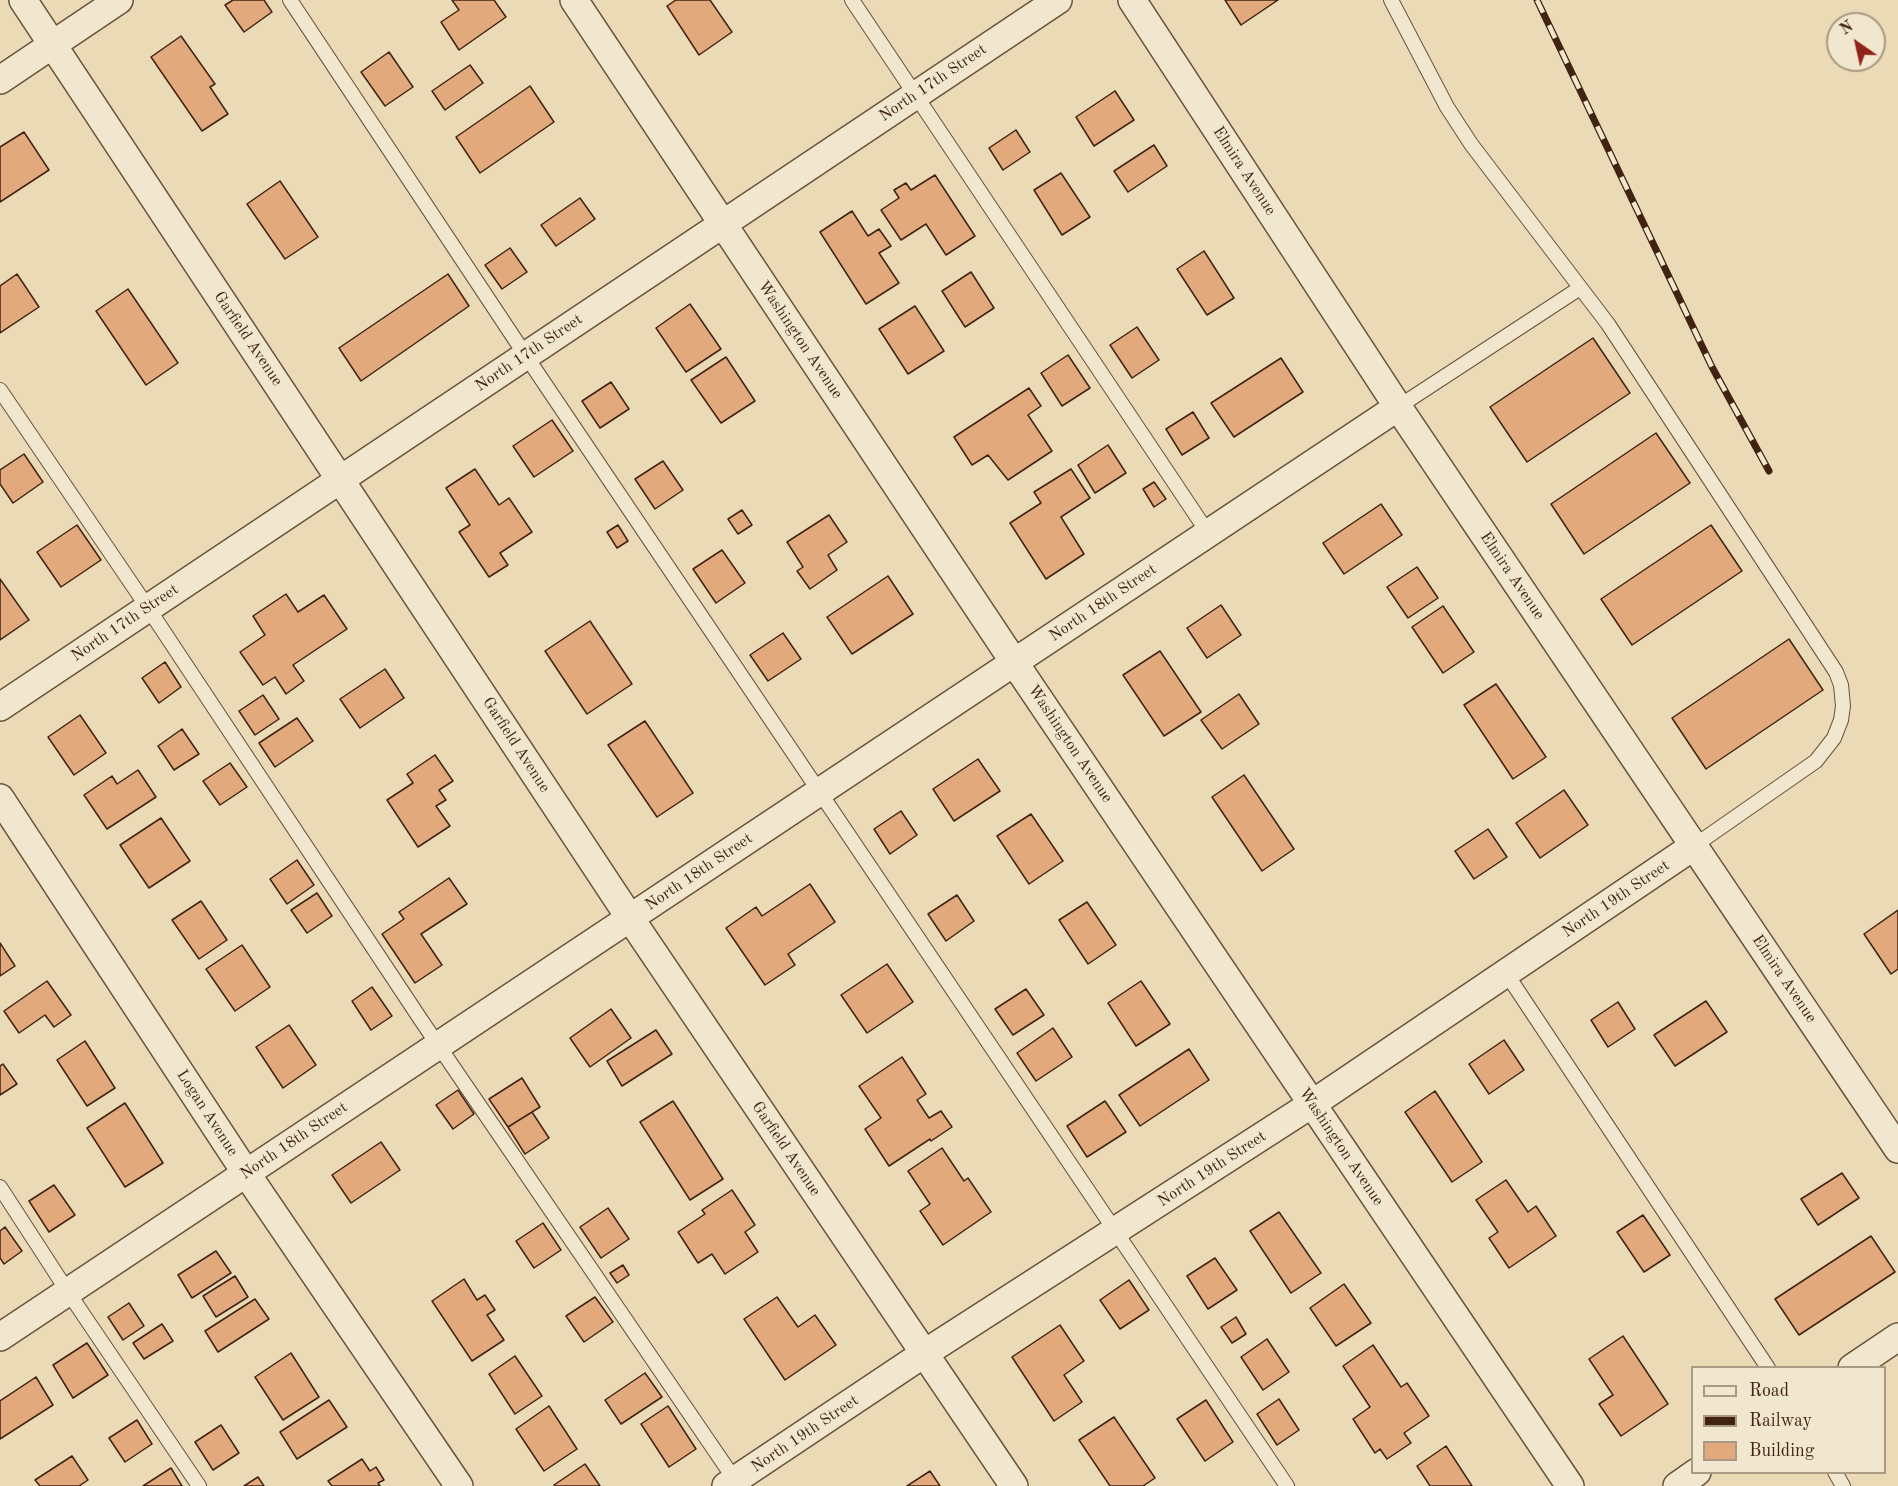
<!DOCTYPE html>
<html>
<head>
<meta charset="utf-8">
<style>
	body { margin:0 }
	#map { position:relative; width:1898px; height:1486px; overflow:hidden; background:#eadab5; font-family:"Old Standard TT",serif }
	canvas { display:block }
	.legend { position:absolute; left:1691px; top:1366px; width:195px; height:108px; box-sizing:border-box; background:#f1e7cf; border:2px solid #aa9983; margin:0; padding:8px 10px; list-style:none; font-size:18px; color:#402312 }
	.legend li { display:flex; align-items:center; gap:12px; height:30px }
	.legend b { width:30px; border:2px solid #aa9983 }
	.north { position:absolute; left:1826px; top:12px; width:60px; height:60px; box-sizing:border-box; background:#f1e7cf; border:2px solid #aa9983; border-radius:50%; rotate:326deg; font-size:16px; font-weight:700; line-height:24px; text-align:center; color:#402312 }
	.north::after { content:''; display:block; margin:auto; width:21px; height:27px; background:#8f2418; clip-path:polygon(50% 0,100% 100%,50% 72%,0 100%) }
</style>
</head>
<body>
<div id="map">
<canvas width="1898" height="1486"></canvas>
<ul class="legend">
<li><b style="height:8px;background:#f1e7cf"></b>Road</li>
<li><b style="height:8px;background:#402312"></b>Railway</li>
<li><b style="height:16px;background:#e2a97d"></b>Building</li>
</ul>
<div class="north">N</div>
</div>
<script>
const ctx = document.querySelector('canvas').getContext('2d');
ctx.lineJoin = 'round';
function paint(path, color) {
  ctx.fillStyle = color;
  ctx.fill(path, 'evenodd');
}
function shape(rows) {
  const path = new Path2D();
  for (const r of rows) {
    path.moveTo(r[0], r[1]);
    for (let i = 2; i < r.length; i += 2) path.lineTo(r[i], r[i + 1]);
  }
  return path;
}
function trace(path, color, width, dash) {
  ctx.strokeStyle = color;
  ctx.lineWidth = width;
  ctx.lineCap = dash ? 'butt' : 'round';
  ctx.setLineDash(dash || []);
  ctx.stroke(path);
}
function label(font, color, halo, rows, align = 'center') {
  ctx.font = font + ' "Old Standard TT",serif';
  ctx.lineWidth = 4.5;
  ctx.setLineDash([]);
  ctx.textBaseline = 'middle';
  ctx.strokeStyle = halo;
  ctx.fillStyle = color;
  for (const [text, x, y, turn = 0] of rows) {
    ctx.save();
    ctx.translate(x, y);
    ctx.rotate((+turn || 0) * Math.PI / 180);
    ctx.textAlign = isNaN(turn) ? turn : align;
    if (halo) ctx.strokeText(text, 0, 0);
    ctx.fillText(text, 0, 0);
    ctx.restore();
  }
}
const building = shape([
	[233,0,264,0,272,12,244,32,225,5,233,0],
	[452,0,494,0,506,17,459,50,441,22,459,10,452,0],
	[676,0,710,0,732,32,699,55,667,6,676,0],
	[1225,0,1278,0,1241,25,1225,0],
	[181,36,215,84,210,87,228,114,202,131,151,57,181,36],
	[389,52,413,87,385,106,361,72,389,52],
	[470,65,483,83,445,110,432,91,470,65],
	[530,86,554,122,480,173,456,137,530,86],
	[1115,91,1134,120,1094,146,1076,117,1115,91],
	[1016,130,1030,152,1003,170,989,148,1016,130],
	[24,132,49,170,0,202,0,147,24,132],
	[1154,145,1167,166,1128,192,1114,171,1154,145],
	[1061,173,1090,217,1062,235,1034,190,1061,173],
	[935,175,975,236,946,255,926,224,901,240,881,210,899,198,894,190,906,183,911,190,935,175],
	[280,181,318,237,285,259,247,204,280,181],
	[580,198,595,219,556,246,541,225,580,198],
	[852,211,868,236,879,229,891,246,879,253,899,283,866,304,820,232,852,211],
	[510,248,527,272,502,289,485,265,510,248],
	[1204,251,1234,298,1207,315,1177,269,1204,251],
	[971,272,994,308,965,327,942,291,971,272],
	[17,274,39,307,0,333,0,286,17,274],
	[448,274,469,306,361,381,339,348,448,274],
	[128,289,178,363,146,385,96,311,128,289],
	[690,304,721,349,686,372,656,328,690,304],
	[915,306,944,351,908,374,879,329,915,306],
	[1137,327,1159,360,1132,378,1110,345,1137,327],
	[1593,338,1630,393,1527,462,1490,407,1593,338],
	[1068,355,1090,388,1062,406,1041,373,1068,355],
	[726,357,755,401,721,423,691,380,726,357],
	[1281,358,1303,392,1234,437,1211,403,1281,358],
	[611,382,629,409,600,428,582,401,611,382],
	[1029,388,1041,406,1028,415,1052,451,1008,480,988,455,972,465,954,437,1029,388],
	[1193,412,1209,438,1182,455,1166,429,1193,412],
	[552,420,573,451,534,477,513,446,552,420],
	[1656,433,1690,483,1584,554,1551,504,1656,433],
	[1108,445,1126,473,1095,493,1078,465,1108,445],
	[24,454,43,482,13,503,0,484,0,470,24,454],
	[663,461,683,490,655,509,635,479,663,461],
	[475,469,499,505,509,498,532,532,500,553,508,565,489,577,459,532,470,525,446,488,475,469],
	[1071,469,1090,498,1061,517,1084,554,1046,579,1010,523,1041,503,1034,492,1071,469],
	[1154,482,1166,499,1154,507,1143,489,1154,482],
	[1381,504,1402,535,1344,574,1323,543,1381,504],
	[742,510,752,525,738,534,728,519,742,510],
	[829,515,847,542,828,555,837,570,810,589,797,571,803,567,787,542,829,515],
	[77,525,101,560,61,587,37,552,77,525],
	[618,525,628,541,617,548,607,532,618,525],
	[1711,525,1742,571,1632,645,1601,599,1711,525],
	[722,550,745,583,716,603,693,569,722,550],
	[1417,567,1438,598,1408,618,1387,587,1417,567],
	[888,576,913,614,852,654,827,617,888,576],
	[0,579,29,620,0,640,0,579],
	[286,594,298,612,324,595,347,629,293,665,304,681,286,694,275,677,263,685,240,652,265,635,253,616,286,594],
	[1221,605,1241,635,1207,658,1187,628,1221,605],
	[1443,606,1474,652,1443,673,1412,627,1443,606],
	[590,621,632,684,587,714,545,651,590,621],
	[783,633,801,659,768,681,750,655,783,633],
	[1789,639,1823,690,1706,769,1672,718,1789,639],
	[1160,651,1201,712,1164,736,1123,675,1160,651],
	[165,662,181,687,159,703,142,678,165,662],
	[385,669,404,698,360,728,340,699,385,669],
	[1496,684,1546,757,1513,779,1464,705,1496,684],
	[1239,694,1259,724,1222,749,1201,720,1239,694],
	[263,695,279,719,255,735,239,711,263,695],
	[80,715,106,753,74,775,48,737,80,715],
	[297,718,313,741,275,767,259,743,297,718],
	[645,721,693,793,657,817,608,745,645,721],
	[182,729,199,754,174,770,158,746,182,729],
	[435,755,453,781,439,790,446,800,436,806,450,826,418,847,387,800,413,783,407,774,435,755],
	[978,759,1000,791,954,821,933,789,978,759],
	[230,763,247,787,220,805,203,781,230,763],
	[138,770,156,797,107,829,84,795,112,776,117,784,138,770],
	[1244,775,1294,849,1262,871,1212,797,1244,775],
	[1564,790,1588,825,1540,858,1516,823,1564,790],
	[901,811,917,835,890,854,874,829,901,811],
	[1031,814,1063,861,1029,884,997,836,1031,814],
	[161,818,190,861,149,888,120,845,161,818],
	[1488,829,1507,857,1474,879,1455,851,1488,829],
	[297,860,314,885,287,904,270,879,297,860],
	[449,878,467,904,421,934,442,965,415,983,382,934,404,919,399,912,449,878],
	[810,884,835,922,788,954,795,965,765,985,726,928,756,907,762,916,810,884],
	[317,893,332,916,307,933,291,910,317,893],
	[957,895,974,921,946,941,928,914,957,895],
	[201,901,227,940,199,959,172,920,201,901],
	[1087,902,1116,945,1088,964,1059,920,1087,902],
	[1898,910,1898,969,1891,974,1864,934,1898,910],
	[0,943,15,966,0,976,0,943],
	[242,945,270,987,235,1011,206,969,242,945],
	[887,964,913,1002,867,1033,841,995,887,964],
	[47,981,71,1015,54,1027,45,1015,19,1033,4,1011,47,981],
	[1141,981,1170,1024,1136,1046,1108,1003,1141,981],
	[372,987,392,1016,371,1030,352,1001,372,987],
	[1026,989,1044,1015,1013,1035,995,1009,1026,989],
	[1706,1001,1727,1032,1675,1066,1654,1035,1706,1001],
	[1618,1002,1635,1029,1608,1047,1591,1020,1618,1002],
	[611,1009,631,1038,590,1067,570,1038,611,1009],
	[289,1025,316,1065,283,1088,256,1047,289,1025],
	[1053,1028,1072,1057,1036,1081,1017,1053,1053,1028],
	[656,1030,672,1054,622,1086,607,1061,656,1030],
	[1504,1040,1524,1070,1489,1094,1469,1064,1504,1040],
	[85,1041,115,1088,87,1106,57,1060,85,1041],
	[1189,1049,1209,1080,1140,1126,1119,1095,1189,1049],
	[902,1057,926,1094,917,1100,929,1118,941,1111,952,1127,931,1141,930,1139,889,1166,865,1129,881,1118,859,1086,902,1057],
	[3,1064,17,1084,0,1095,0,1066,3,1064],
	[522,1078,540,1107,508,1127,489,1099,522,1078],
	[458,1090,474,1114,453,1129,436,1105,458,1090],
	[1435,1091,1482,1162,1452,1182,1405,1112,1435,1091],
	[673,1101,723,1179,690,1200,640,1122,673,1101],
	[1105,1101,1126,1132,1087,1157,1067,1126,1105,1101],
	[125,1103,163,1163,125,1187,87,1128,125,1103],
	[532,1112,549,1138,525,1154,508,1127,532,1112],
	[381,1142,400,1170,351,1203,332,1175,381,1142],
	[942,1148,964,1181,968,1178,991,1212,943,1245,920,1211,930,1204,908,1171,942,1148],
	[1842,1173,1859,1198,1818,1225,1801,1199,1842,1173],
	[1506,1180,1528,1212,1536,1206,1556,1236,1509,1268,1489,1238,1498,1232,1476,1200,1506,1180],
	[54,1185,75,1215,49,1232,29,1201,54,1185],
	[732,1190,755,1225,745,1232,758,1252,725,1274,712,1254,698,1263,678,1232,705,1214,702,1210,732,1190],
	[608,1208,629,1239,601,1258,580,1227,608,1208],
	[1279,1212,1321,1273,1291,1293,1250,1231,1279,1212],
	[1643,1215,1670,1255,1644,1272,1617,1232,1643,1215],
	[543,1223,561,1250,534,1268,516,1241,543,1223],
	[5,1227,22,1251,4,1264,0,1258,0,1231,5,1227],
	[1871,1236,1895,1272,1799,1335,1775,1299,1871,1236],
	[216,1251,231,1273,192,1298,178,1275,216,1251],
	[1215,1258,1237,1290,1208,1309,1187,1276,1215,1258],
	[623,1265,629,1275,617,1283,610,1273,623,1265],
	[235,1276,248,1297,216,1317,203,1296,235,1276],
	[464,1279,477,1300,485,1295,495,1310,487,1315,504,1340,472,1361,432,1301,464,1279],
	[1129,1280,1149,1310,1120,1329,1100,1300,1129,1280],
	[1344,1284,1371,1323,1336,1346,1310,1308,1344,1284],
	[595,1297,613,1322,584,1342,566,1316,595,1297],
	[777,1297,798,1327,815,1315,836,1345,785,1380,744,1319,777,1297],
	[255,1299,269,1319,218,1352,205,1331,255,1299],
	[129,1303,144,1326,123,1340,108,1317,129,1303],
	[1236,1317,1246,1334,1232,1343,1221,1327,1236,1317],
	[162,1324,173,1341,144,1359,133,1343,162,1324],
	[1060,1325,1084,1361,1064,1375,1082,1402,1054,1421,1012,1357,1060,1325],
	[1623,1336,1668,1404,1621,1436,1599,1404,1613,1395,1589,1359,1623,1336],
	[1267,1339,1289,1372,1263,1390,1241,1357,1267,1339],
	[87,1343,108,1375,73,1398,53,1365,87,1343],
	[1373,1345,1401,1387,1407,1383,1429,1416,1404,1433,1411,1443,1387,1459,1380,1449,1375,1453,1353,1419,1370,1407,1343,1366,1373,1345],
	[291,1353,319,1397,283,1420,255,1377,291,1353],
	[515,1356,542,1396,515,1414,489,1374,515,1356],
	[645,1373,662,1397,621,1424,605,1400,645,1373],
	[36,1377,53,1405,0,1439,0,1401,36,1377],
	[1279,1399,1299,1430,1277,1445,1257,1414,1279,1399],
	[329,1400,347,1427,297,1459,280,1432,329,1400],
	[1206,1400,1233,1442,1205,1461,1177,1419,1206,1400],
	[549,1406,577,1449,544,1471,516,1429,549,1406],
	[668,1406,696,1449,669,1467,641,1424,668,1406],
	[1114,1417,1155,1478,1143,1486,1110,1486,1079,1440,1114,1417],
	[137,1420,152,1444,125,1462,109,1438,137,1420],
	[221,1425,239,1453,213,1470,195,1442,221,1425],
	[1446,1446,1472,1486,1430,1486,1417,1466,1446,1446],
	[72,1456,88,1480,79,1486,40,1486,35,1480,72,1456],
	[362,1459,370,1471,376,1467,384,1480,378,1483,380,1486,332,1486,328,1481,362,1459],
	[585,1464,600,1486,555,1486,554,1485,585,1464],
	[171,1468,182,1486,143,1486,171,1468],
	[930,1471,940,1486,907,1486,930,1471],
	[258,1477,264,1486,244,1486,258,1477]
]);
paint(building, '#e2a97d');
trace(building, '#402312', 1.5);
const lane = shape([
	[290,0,526,356,1287,1486],
	[852,0,1208,533],
	[1391,0,1447,107,1471,144,1608,324,1836,672,1841,685,1843,706,1841,720,1834,738,1816,761,1694,846],
	[0,390,148,608,421,1020,737,1483],
	[1398,407,1580,288],
	[1506,973,1768,1368],
	[0,1187,68,1292,199,1486],
	[1835,1472,1843,1486]
]);
const street = shape([
	[23,0,630,918,1014,1486],
	[574,0,1014,662,1570,1486],
	[1132,0,1398,407,1898,1149],
	[0,80,119,0],
	[0,707,1058,0],
	[0,798,246,1173,459,1486],
	[0,1337,1398,407],
	[1852,1368,1898,1337],
	[726,1486,925,1353,1312,1104,1694,846],
	[1677,1486,1697,1472]
]);
trace(lane, '#6a513b', 16);
trace(street, '#6a513b', 30);
trace(lane, '#f1e7cf', 14);
trace(street, '#f1e7cf', 27);
const rail = shape([
	[1537,0,1712,367,1769,471]
]);
trace(rail, '#402312', 7);
trace(rail, '#f1e7cf', 4.5, [14]);
label('16px', '#402312', '#f1e7cf', [
	["North 17th Street",933,83,-34],
	["Elmira Avenue",1244,171,57],
	["Garfield Avenue",248,339,56],
	["Washington Avenue",800,340,56],
	["North 17th Street",529,353,-34],
	["Elmira Avenue",1512,576,56],
	["North 18th Street",1103,603,-34],
	["North 17th Street",125,623,-34],
	["Washington Avenue",1070,744,56],
	["Garfield Avenue",516,745,57],
	["North 18th Street",699,872,-34],
	["North 19th Street",1616,899,-34],
	["Elmira Avenue",1784,979,56],
	["Logan Avenue",207,1113,57],
	["North 18th Street",294,1141,-34],
	["Washington Avenue",1341,1147,56],
	["Garfield Avenue",786,1149,56],
	["North 19th Street",1212,1169,-33],
	["North 19th Street",805,1434,-34]
]);
</script>
</body>
</html>
